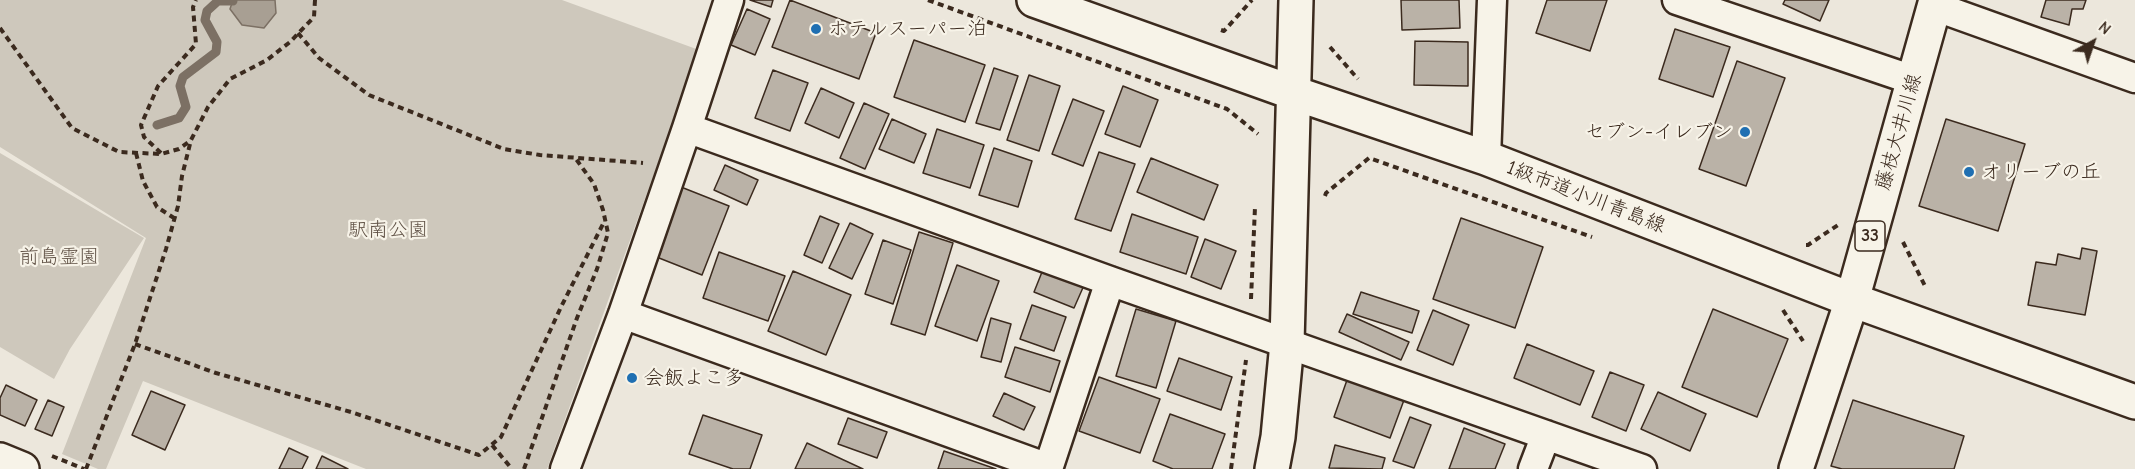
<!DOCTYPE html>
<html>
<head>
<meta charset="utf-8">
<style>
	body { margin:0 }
	#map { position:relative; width:2135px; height:469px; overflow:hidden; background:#ece7dc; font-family:"Comic Neue",sans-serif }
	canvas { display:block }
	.north { position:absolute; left:2063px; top:12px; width:60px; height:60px; -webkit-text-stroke:4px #f7f3e8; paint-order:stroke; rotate:40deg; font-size:16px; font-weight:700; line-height:24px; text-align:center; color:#3b2a1e }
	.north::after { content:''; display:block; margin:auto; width:21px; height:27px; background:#3b2a1e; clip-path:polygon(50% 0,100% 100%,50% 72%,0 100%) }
</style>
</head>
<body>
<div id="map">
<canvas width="2135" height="469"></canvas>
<div class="north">N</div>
</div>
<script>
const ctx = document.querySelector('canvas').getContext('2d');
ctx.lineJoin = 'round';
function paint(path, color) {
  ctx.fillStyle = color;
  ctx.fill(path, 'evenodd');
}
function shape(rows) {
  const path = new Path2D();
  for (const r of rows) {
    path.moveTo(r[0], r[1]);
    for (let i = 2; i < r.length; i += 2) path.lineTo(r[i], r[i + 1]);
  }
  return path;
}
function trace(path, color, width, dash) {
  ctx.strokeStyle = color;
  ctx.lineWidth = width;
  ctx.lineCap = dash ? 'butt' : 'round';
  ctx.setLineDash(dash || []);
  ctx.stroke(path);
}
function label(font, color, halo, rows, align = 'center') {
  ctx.font = font + ' "Comic Neue","Klee One",sans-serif';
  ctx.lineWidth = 4.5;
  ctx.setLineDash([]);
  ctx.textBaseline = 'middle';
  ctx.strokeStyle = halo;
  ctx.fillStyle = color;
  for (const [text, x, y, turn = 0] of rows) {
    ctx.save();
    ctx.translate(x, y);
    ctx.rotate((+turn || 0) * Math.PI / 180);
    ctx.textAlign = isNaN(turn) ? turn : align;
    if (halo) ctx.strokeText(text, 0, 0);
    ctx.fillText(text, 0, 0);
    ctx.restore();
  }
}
paint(shape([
	[0,0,562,0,699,50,547,469,366,469,143,381,106,469,98,469,62,454,146,238,0,147],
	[0,153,144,238,70,349,54,379,0,347]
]), '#cec8bc');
const water = shape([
	[233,0,275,0,276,13,264,28,242,25,230,9,233,0]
]);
paint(water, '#a89f93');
trace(water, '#7c7064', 1.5);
trace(shape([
	[157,125,179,118,186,107,180,86,183,77,216,52,217,42,205,20,207,11,218,1,233,1]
]), '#7c7064', 9);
const building = shape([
	[750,0,773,0,771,7,750,0],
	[790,0,876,33,859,79,772,47,790,0],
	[1401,0,1459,0,1460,28,1402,30,1401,0],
	[1547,0,1607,0,1590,51,1536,33,1547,0],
	[1785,0,1829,0,1820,21,1783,4,1785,0],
	[2046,0,2086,0,2083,9,2072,9,2069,25,2041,17,2046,0],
	[747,9,770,19,755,55,731,45,747,9],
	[1675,29,1730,47,1713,97,1659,79,1675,29],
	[914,40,985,65,965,122,894,97,914,40],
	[1415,41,1468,42,1468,86,1414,85,1415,41],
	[1737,61,1785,78,1746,186,1699,169,1737,61],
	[994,68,1018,76,1000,130,976,123,994,68],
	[773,70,808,83,790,131,755,118,773,70],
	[1029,75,1060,86,1039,151,1007,140,1029,75],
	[1123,86,1158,100,1140,147,1105,134,1123,86],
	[821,88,854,103,839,138,805,123,821,88],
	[1073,99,1104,111,1083,166,1052,154,1073,99],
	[864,103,889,114,865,169,840,158,864,103],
	[892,119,926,134,914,163,879,149,892,119],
	[1946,119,2025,144,1998,231,1919,206,1946,119],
	[937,129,984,145,970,188,923,173,937,129],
	[994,148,1032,161,1018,207,979,195,994,148],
	[1099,152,1135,164,1111,231,1075,219,1099,152],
	[1151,158,1218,185,1204,220,1137,192,1151,158],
	[725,165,758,180,747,205,714,190,725,165],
	[681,187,729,206,702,275,654,256,681,187],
	[1132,214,1198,237,1186,274,1120,252,1132,214],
	[820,216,839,224,822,263,804,255,820,216],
	[1461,218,1543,247,1515,328,1433,299,1461,218],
	[850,223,873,234,852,279,829,268,850,223],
	[919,232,953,243,925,335,891,324,919,232],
	[1205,239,1236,251,1221,289,1191,277,1205,239],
	[883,240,911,250,893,304,865,294,883,240],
	[2082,248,2097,251,2085,315,2028,305,2036,262,2056,265,2058,254,2080,259,2082,248],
	[719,252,785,276,768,321,703,298,719,252],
	[957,265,999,281,977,341,935,326,957,265],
	[1044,267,1085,283,1074,308,1034,292,1044,267],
	[793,271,851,295,826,355,768,331,793,271],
	[1361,292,1419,311,1412,333,1353,314,1361,292],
	[1032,305,1066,317,1054,351,1020,339,1032,305],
	[1136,309,1176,321,1156,388,1116,376,1136,309],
	[1713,309,1788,339,1757,417,1682,387,1713,309],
	[1433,310,1469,325,1453,365,1417,350,1433,310],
	[1347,314,1409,342,1401,360,1339,332,1347,314],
	[991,318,1011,324,1001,362,981,357,991,318],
	[1527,344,1594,371,1580,405,1514,378,1527,344],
	[1015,347,1060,361,1050,392,1005,377,1015,347],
	[1179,358,1232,377,1221,410,1167,391,1179,358],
	[1610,372,1644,385,1626,431,1592,417,1610,372],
	[1099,377,1160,399,1140,453,1079,431,1099,377],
	[1347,380,1404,400,1390,438,1334,417,1347,380],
	[6,385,37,400,25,426,0,415,0,398,6,385],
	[151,391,185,405,165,450,132,435,151,391],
	[1658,392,1706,414,1690,451,1641,429,1658,392],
	[1004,393,1035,407,1024,430,993,416,1004,393],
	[48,400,64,407,52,436,35,429,48,400],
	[1853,400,1964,436,1954,469,1842,469,1831,466,1853,400],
	[1170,414,1225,434,1212,469,1173,469,1153,461,1170,414],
	[703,415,762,435,750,469,733,469,689,454,703,415],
	[1410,417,1431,425,1414,468,1393,461,1410,417],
	[848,418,887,432,877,458,838,444,848,418],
	[1464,428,1505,444,1495,469,1449,469,1464,428],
	[807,443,863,469,795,469,807,443],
	[1335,445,1385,458,1382,469,1329,468,1335,445],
	[289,448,308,457,302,469,279,469,289,448],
	[944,451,996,469,938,469,944,451],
	[322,456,348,469,316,469,322,456]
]);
paint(building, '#bab2a7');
trace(building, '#3b2a1e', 1.5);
const street = shape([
	[1677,0,1913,80],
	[1934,6,2135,78],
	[687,128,1110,281,1642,469],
	[1486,158,1492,0],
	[623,314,1048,468],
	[565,469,623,314,687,128,729,0],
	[1048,469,1110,281],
	[1533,469,1546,435]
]);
const secondary = shape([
	[1034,0,1294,93,1486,158,1852,300,2135,402],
	[0,460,22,469],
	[1272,469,1278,437,1287,343,1296,0]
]);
const primary = shape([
	[1796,469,1852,300,1936,0]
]);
trace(street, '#3b2a1e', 33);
trace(secondary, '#3b2a1e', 38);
trace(primary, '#3b2a1e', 38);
trace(shape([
	[928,0,1227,109,1258,134],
	[0,28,72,128,119,152,161,154,179,149,190,141],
	[1221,30,1224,31,1252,0],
	[298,33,319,58,369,95,504,149,540,155,643,163],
	[1330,47,1358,79],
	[136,153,143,181,157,207,174,218],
	[161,153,144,137,141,125,158,86,196,44,193,7,196,0],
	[1325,196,1326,193,1369,158,1592,237],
	[1903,242,1925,286],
	[1806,245,1808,245,1838,225],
	[1251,299,1255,207],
	[1783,310,1803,341],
	[135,344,216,373,351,412,479,455,501,437,561,307,605,220],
	[492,445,512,469],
	[52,456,84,469],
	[86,469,135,344,166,249,178,206,182,176,191,140,208,107,230,79,267,60,290,42,314,17,315,0],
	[524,469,577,318,597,269,608,233,603,210,594,184,576,159],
	[1231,469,1246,360]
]), '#3b2a1e', 4, [6, 4.5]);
trace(street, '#f7f3e8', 28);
trace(secondary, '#f7f3e8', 33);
trace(primary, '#f7f3e8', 33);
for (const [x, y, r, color] of [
	[816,29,6,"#1f6fb2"],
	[1745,132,6,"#1f6fb2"],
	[1969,172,6,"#1f6fb2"],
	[632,378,6,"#1f6fb2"]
]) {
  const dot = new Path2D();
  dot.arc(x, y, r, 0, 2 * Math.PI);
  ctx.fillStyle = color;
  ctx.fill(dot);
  trace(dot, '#f7f3e8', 2);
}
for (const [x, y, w] of [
	[1870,236,30]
]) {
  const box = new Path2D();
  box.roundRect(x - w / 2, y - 15, w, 30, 4.5);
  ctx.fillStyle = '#f7f3e8';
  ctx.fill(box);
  trace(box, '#3b2a1e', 1.5);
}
label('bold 18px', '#3b2a1e', null, [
	["33",1870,236]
]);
label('20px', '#3b2a1e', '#f7f3e8', [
	["ホテルスーパー泊",828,29],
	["セブン-イレブン",1733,132,"right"],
	["オリーブの丘",1981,172],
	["会飯よこ多",644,378]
], 'left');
label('20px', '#3b2a1e', '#f7f3e8', [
	["藤枝大井川線",1899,132,-74],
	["1級市道小川青島線",1586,197,21]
]);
label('20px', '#605246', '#f7f3e8', [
	["駅南公園",388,230],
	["前島霊園",59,257]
]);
</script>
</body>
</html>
